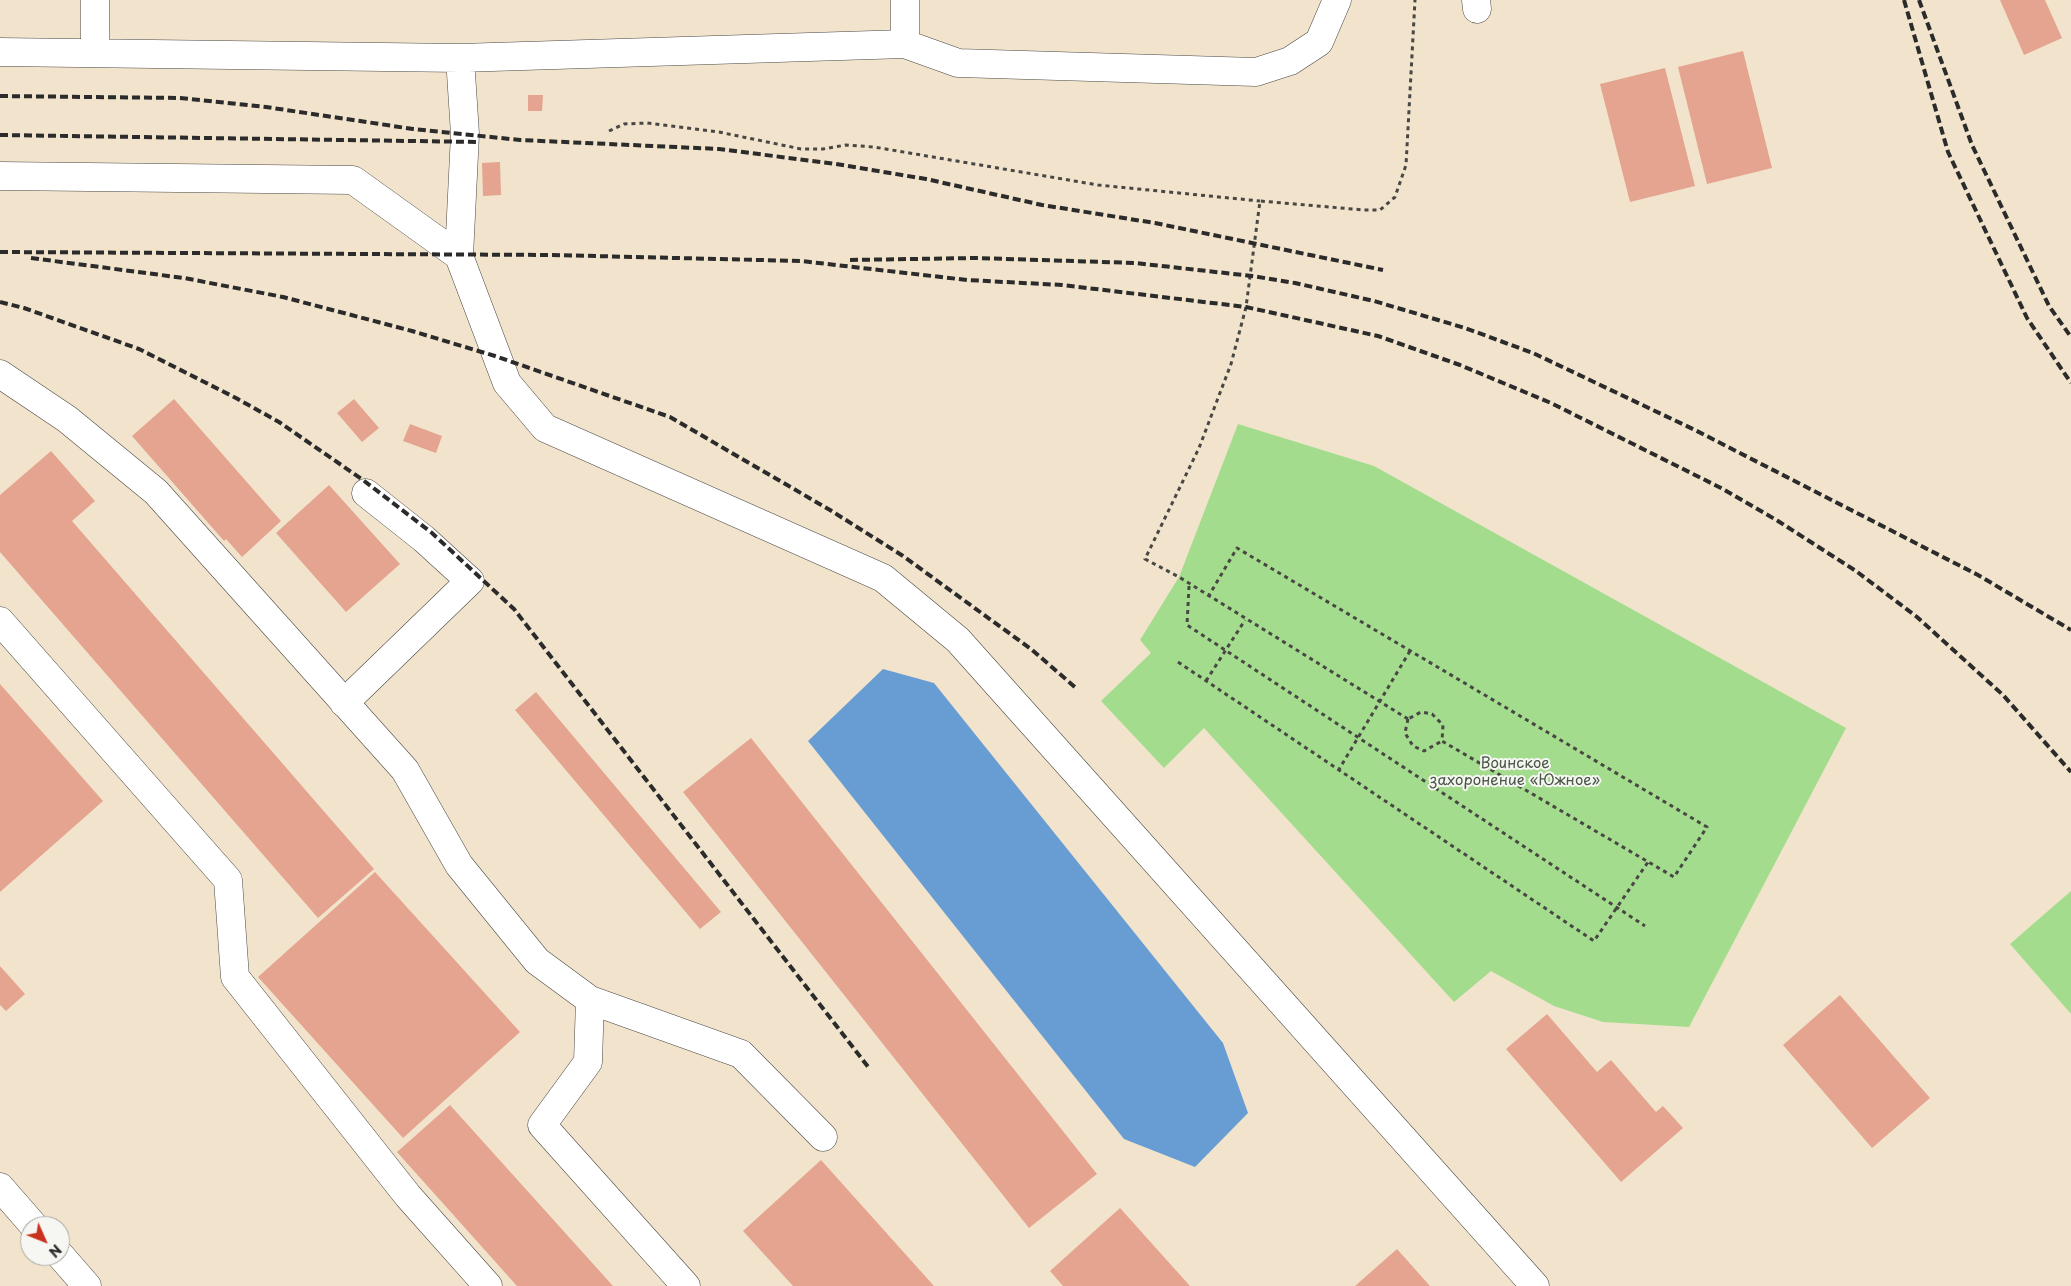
<!DOCTYPE html>
<html>
<head>
<meta charset="utf-8">
<style>
	body { margin:0 }
	#map { position:relative; width:2071px; height:1286px; overflow:hidden; background:#f2e4cc; font-family:"Playpen Sans",sans-serif }
	canvas { display:block }
	.north { position:absolute; left:20px; top:1216px; width:50px; height:50px; box-sizing:border-box; background:#f6f6f2; border:1px solid #a5a5a2; border-radius:50%; rotate:134deg; font-size:14px; font-weight:700; line-height:20px; text-align:center; color:#2b2b2b }
	.north::after { content:''; display:block; margin:auto; width:18px; height:22px; background:#c8321e; clip-path:polygon(50% 0,100% 100%,50% 72%,0 100%) }
</style>
</head>
<body>
<div id="map">
<canvas width="2071" height="1286"></canvas>
<div class="north">N</div>
</div>
<script>
const ctx = document.querySelector('canvas').getContext('2d');
ctx.lineJoin = 'round';
function paint(path, color) {
  ctx.fillStyle = color;
  ctx.fill(path, 'evenodd');
}
function shape(rows) {
  const path = new Path2D();
  for (const r of rows) {
    path.moveTo(r[0], r[1]);
    for (let i = 2; i < r.length; i += 2) path.lineTo(r[i], r[i + 1]);
  }
  return path;
}
function trace(path, color, width, dash) {
  ctx.strokeStyle = color;
  ctx.lineWidth = width;
  ctx.lineCap = dash ? 'butt' : 'round';
  ctx.setLineDash(dash || []);
  ctx.stroke(path);
}
function label(font, color, halo, rows, align = 'center') {
  ctx.font = font + ' "Playpen Sans",sans-serif';
  ctx.lineWidth = 4;
  ctx.setLineDash([]);
  ctx.textBaseline = 'middle';
  ctx.strokeStyle = halo;
  ctx.fillStyle = color;
  for (const [text, x, y, turn = 0] of rows) {
    ctx.save();
    ctx.translate(x, y);
    ctx.rotate((+turn || 0) * Math.PI / 180);
    ctx.textAlign = isNaN(turn) ? turn : align;
    if (halo) ctx.strokeText(text, 0, 0);
    ctx.fillText(text, 0, 0);
    ctx.restore();
  }
}
paint(shape([
	[1238,424,1374,466,1846,728,1689,1027,1603,1022,1554,1006,1491,971,1454,1002,1204,728,1164,768,1101,701,1151,653,1140,640,1179,577],
	[2071,891,2071,1014,2010,944]
]), '#a4dc8e');
paint(shape([
	[883,669,934,683,1223,1043,1248,1113,1195,1167,1124,1139,808,741]
]), '#689dd4');
paint(shape([
	[2000,0,2045,0,2062,38,2024,55],
	[1743,51,1772,168,1707,184,1678,67],
	[1665,68,1695,186,1630,202,1600,84],
	[528,95,543,95,542,111,528,111],
	[500,162,501,195,483,196,482,163],
	[174,399,281,521,242,557,226,539,224,541,132,436],
	[354,399,379,428,362,442,337,413],
	[410,424,442,436,436,453,403,441],
	[51,451,95,501,72,521,374,869,318,918,0,552,0,495],
	[329,485,400,564,346,612,276,533],
	[0,684,103,801,0,892],
	[536,692,721,912,700,929,515,710],
	[751,738,1097,1174,1029,1228,683,792],
	[375,872,520,1032,403,1138,258,977],
	[0,966,25,994,6,1011,0,1005],
	[1840,995,1930,1098,1872,1148,1783,1045],
	[1547,1014,1597,1072,1611,1060,1656,1112,1663,1106,1683,1128,1621,1182,1506,1049],
	[450,1105,613,1286,517,1286,397,1152],
	[821,1160,934,1286,793,1286,743,1231],
	[1120,1208,1190,1286,1063,1286,1050,1271],
	[1397,1249,1430,1286,1355,1286]
]), '#e4a48f');
const minor = shape([
	[905,0,905,44,958,63,1256,72,1290,61,1319,42,1337,0],
	[1476,0,1477,9],
	[0,52,460,58,905,44],
	[95,53,95,0],
	[460,58,465,134,459,256,507,383,545,428,883,578,958,640,1535,1286],
	[0,176,353,180,459,256],
	[0,374,67,419,156,492,405,770,459,865,537,961,590,1000,741,1054,823,1137],
	[0,621,228,880,235,977,408,1196,488,1286],
	[344,703,470,581,424,539,366,493],
	[590,1000,588,1062,542,1125,686,1286],
	[0,1187,34,1226],
	[60,1255,87,1286]
]);
trace(minor, '#494743', 29);
trace(shape([
	[609,131,624,124,647,123,719,132,801,149,823,149,846,145,874,147,1098,185,1260,201],
	[1189,586,1187,625,1645,926],
	[1208,597,1237,548,1707,827,1674,877,1442,741,1443,725,1432,714,1421,712,1408,719],
	[1178,662,1594,941,1648,862],
	[1206,681,1245,620],
	[1408,719,1179,577,1145,559,1199,448,1231,364,1246,307,1260,201,1364,210,1380,210,1395,197,1406,165,1415,0],
	[1408,719,1405,733,1413,746,1424,751,1442,741],
	[1338,771,1410,651]
]), '#494743', 3, [4, 4]);
trace(minor, '#fff', 28);
trace(shape([
	[1904,0,1948,152,2027,318,2071,383],
	[1919,0,1972,145,2049,306,2071,337],
	[0,96,180,98,266,107,413,129,520,140,719,149,836,164,926,179,1042,205,1155,223,1383,270],
	[0,135,480,142],
	[0,252,552,255,801,261,967,280,1062,285,1246,307,1378,336,1460,365,1551,403,1721,488,1778,521,1856,571,1917,617,2003,695,2071,772],
	[31,258,184,278,283,297,412,331,495,356,670,417,830,510,903,556,1031,649,1076,688],
	[850,260,975,258,1135,263,1252,276,1295,283,1374,301,1465,328,1533,353,1695,430,1978,575,2071,630],
	[0,302,24,308,139,349,236,398,279,422,363,480,432,533,514,609,869,1068]
]), '#2b2b2b', 4, [8, 4]);
label('15px', '#495744', '#f6f6f2', [
	["Воинское",1515,764],
	["захоронение «Южное»",1515,781]
]);
</script>
</body>
</html>
